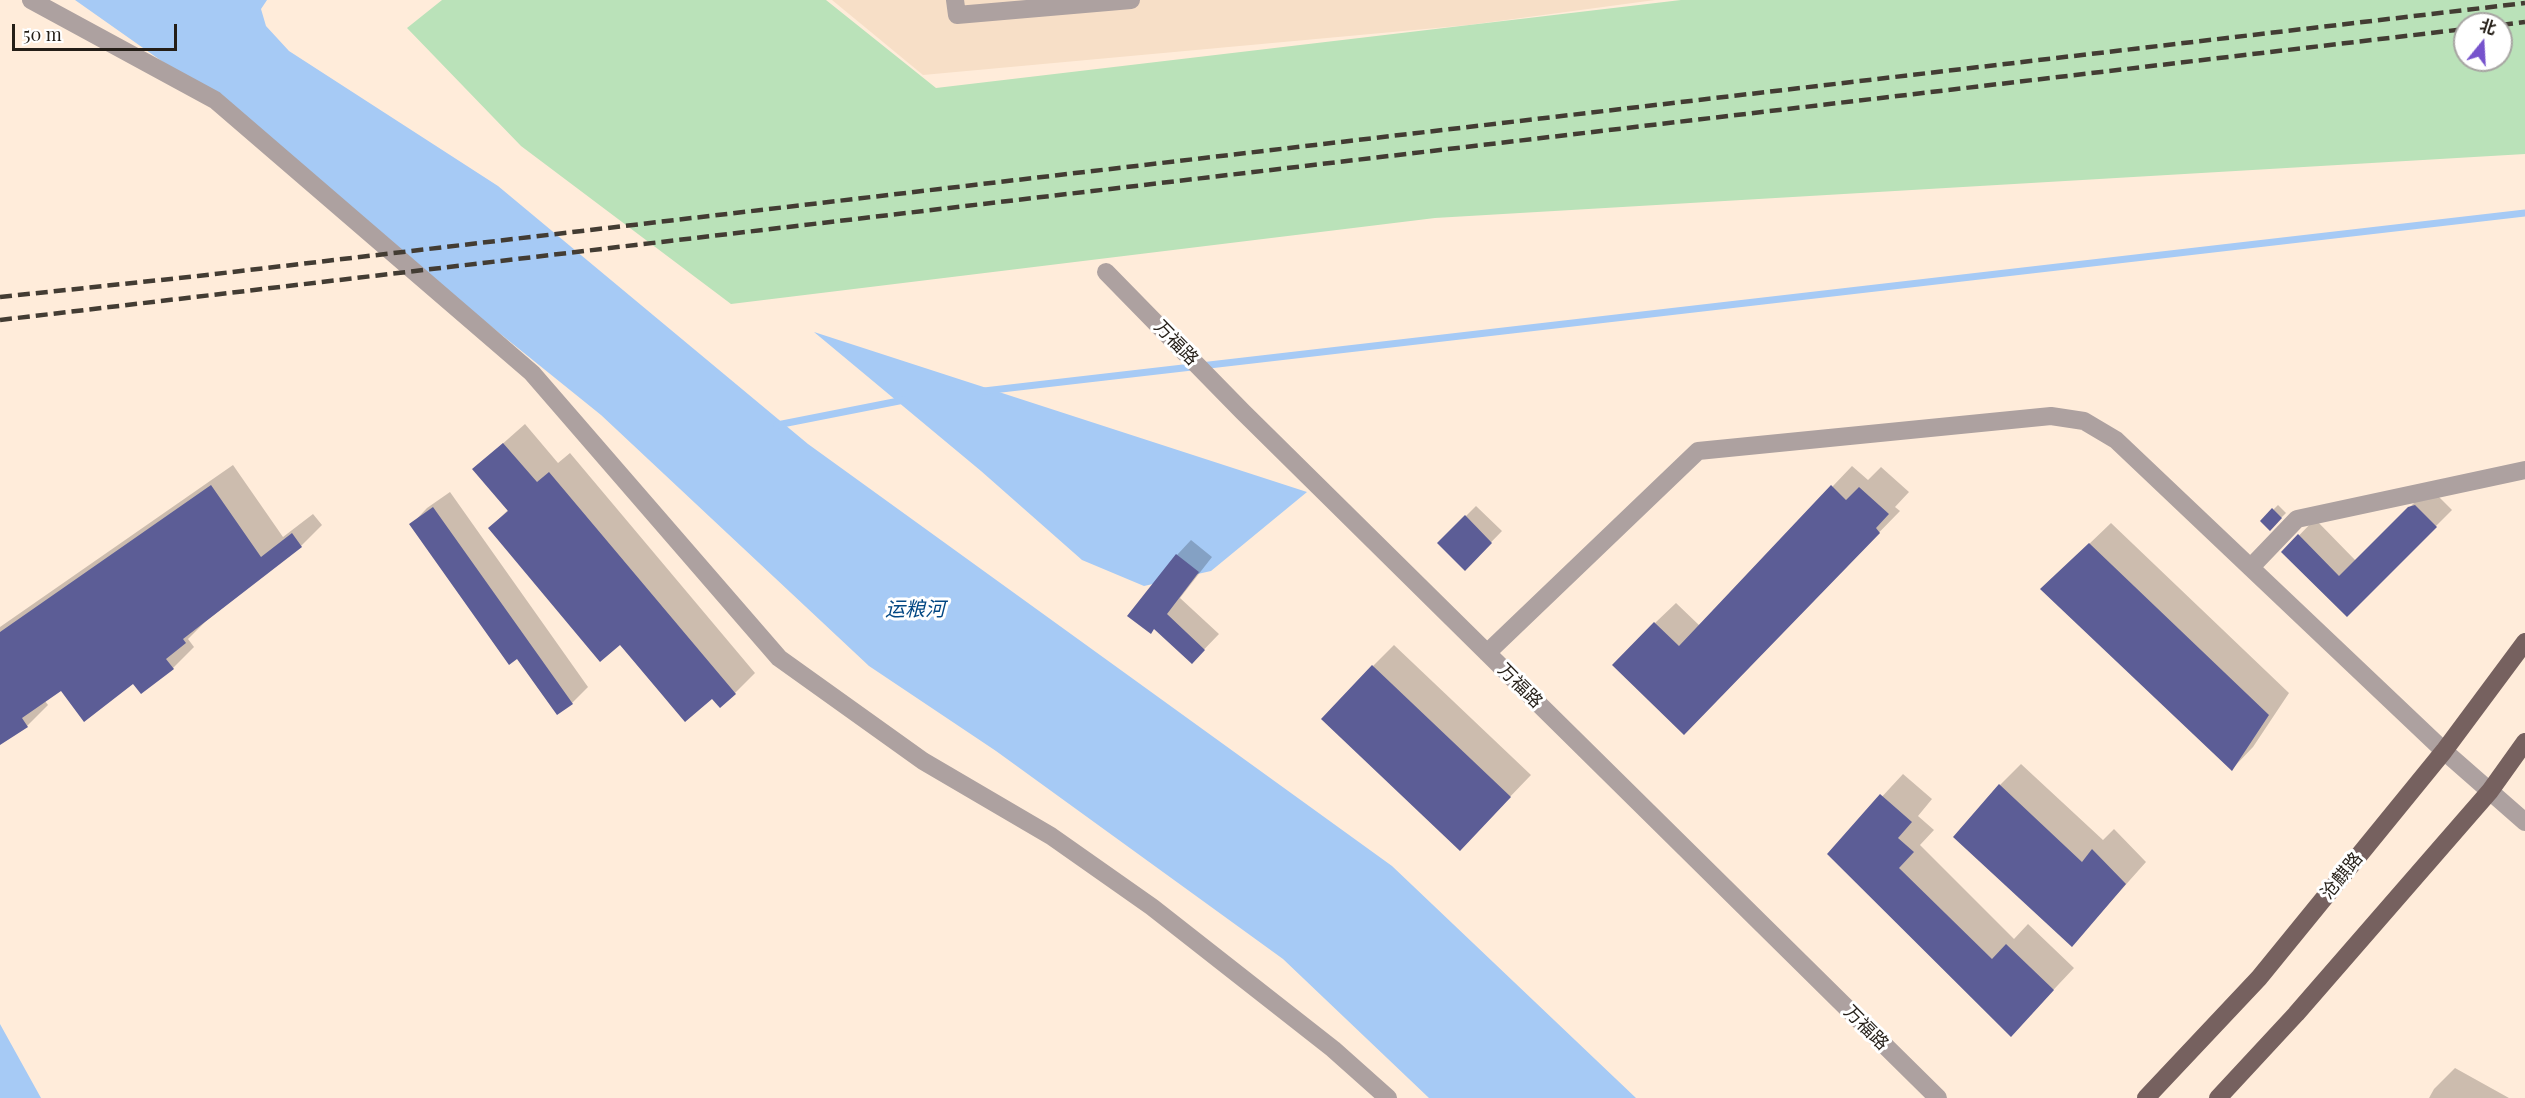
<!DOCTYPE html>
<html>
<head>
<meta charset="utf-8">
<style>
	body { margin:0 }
	#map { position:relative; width:2525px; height:1098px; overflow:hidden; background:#ffecda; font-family:"Playfair Display","Noto Sans SC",serif }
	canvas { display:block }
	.north { position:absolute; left:2453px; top:12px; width:60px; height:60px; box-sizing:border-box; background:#fff; border:2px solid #a7a5a2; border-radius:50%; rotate:18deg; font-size:16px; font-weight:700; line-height:24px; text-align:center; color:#241e17 }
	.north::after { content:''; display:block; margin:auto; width:21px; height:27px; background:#7653cc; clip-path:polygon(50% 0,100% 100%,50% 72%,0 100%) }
	.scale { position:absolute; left:12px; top:24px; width:165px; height:27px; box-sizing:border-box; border:3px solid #241e17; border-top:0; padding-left:8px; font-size:18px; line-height:21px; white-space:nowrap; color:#241e17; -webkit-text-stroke:4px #fff; paint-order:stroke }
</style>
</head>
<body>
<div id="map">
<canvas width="2525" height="1098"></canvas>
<div class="north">北</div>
<div class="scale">50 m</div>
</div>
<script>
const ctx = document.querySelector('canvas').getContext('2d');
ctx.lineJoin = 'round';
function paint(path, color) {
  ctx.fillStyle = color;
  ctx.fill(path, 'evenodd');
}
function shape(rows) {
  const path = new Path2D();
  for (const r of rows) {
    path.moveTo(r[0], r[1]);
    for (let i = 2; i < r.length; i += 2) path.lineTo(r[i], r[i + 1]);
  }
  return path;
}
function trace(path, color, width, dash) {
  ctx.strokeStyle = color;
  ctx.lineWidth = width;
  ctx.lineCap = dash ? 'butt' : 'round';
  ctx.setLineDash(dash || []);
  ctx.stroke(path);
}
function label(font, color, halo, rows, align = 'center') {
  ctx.font = font + ' "Playfair Display","Noto Sans SC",serif';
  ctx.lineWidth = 6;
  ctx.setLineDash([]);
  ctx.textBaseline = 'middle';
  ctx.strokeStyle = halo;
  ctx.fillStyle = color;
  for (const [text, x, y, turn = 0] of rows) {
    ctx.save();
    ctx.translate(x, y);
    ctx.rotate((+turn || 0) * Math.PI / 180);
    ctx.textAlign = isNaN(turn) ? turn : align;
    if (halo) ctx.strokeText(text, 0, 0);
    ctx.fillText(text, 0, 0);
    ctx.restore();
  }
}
paint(shape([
	[832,0,1655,0,1469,25,923,75]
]), '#f7dfc7');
paint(shape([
	[442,0,826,0,936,88,1681,0,2525,0,2525,154,1435,218,731,304,521,146,407,28],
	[2465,24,2501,24,2501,60,2465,60]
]), '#bae2b9');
paint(shape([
	[75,0,267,0,261,9,266,26,289,51,498,186,808,444,1392,866,1636,1098,1429,1098,1283,959,996,751,869,666,601,415,163,62],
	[814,332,1307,492,1211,571,1144,586,1082,560,981,471],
	[0,1024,41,1098,0,1098]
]), '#a6caf5');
paint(shape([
	[525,424,558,463,570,453,755,673,735,693,621,643,490,528,509,509,474,469],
	[233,465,283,537,313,514,322,525,301,546,206,621,188,639,194,647,173,668,141,692,133,682,61,689,45,701,48,705,27,726,0,743,0,627],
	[1852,466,1868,480,1881,467,1909,492,1895,507,1900,511,1704,712,1655,623,1676,603,1700,626],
	[2432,490,2452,510,2347,615,2283,552,2315,519,2356,561,2426,491],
	[450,492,588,687,572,703,517,657,411,525,427,508],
	[2278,505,2286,513,2270,529,2262,521],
	[1476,506,1502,531,1465,569,1439,543],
	[2111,523,2289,693,2253,747,2232,769,2064,568],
	[1191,540,1212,557,1180,598,1219,634,1192,662,1155,628,1177,555],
	[1394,645,1531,775,1481,827,1373,666],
	[2021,764,2103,840,2114,829,2146,862,2072,945,2000,785],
	[1903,774,1932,799,1918,816,1934,830,1920,845,2014,939,2028,924,2074,968,2011,1035,1829,854],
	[2455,1068,2509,1098,2429,1098,2434,1089]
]), '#0003');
trace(shape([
	[984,391,2525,213],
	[777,425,904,400]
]), '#a6caf5', 7);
paint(shape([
	[503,443,537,482,549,472,736,694,720,708,712,699,685,722,620,645,600,662,488,528,508,511,472,469],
	[211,485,261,557,292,533,302,547,183,639,186,643,166,659,174,669,141,694,133,684,84,722,61,691,22,718,28,727,0,745,0,632],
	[1831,485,1846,500,1859,487,1889,514,1876,528,1880,533,1684,735,1612,665,1654,622,1679,646],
	[2415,505,2437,527,2347,617,2281,552,2298,534,2339,576,2408,507],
	[433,507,573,704,557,715,517,659,509,665,409,524],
	[2272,508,2282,518,2270,531,2260,521],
	[1465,515,1492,543,1465,571,1437,543],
	[2089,543,2269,715,2232,771,2040,589],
	[1176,554,1199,572,1167,614,1205,650,1192,664,1154,629,1151,634,1127,616],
	[1372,665,1511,797,1460,851,1321,719],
	[1999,784,2082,862,2092,849,2126,884,2072,947,1953,837],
	[1880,794,1912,822,1898,838,1914,852,1899,868,1992,959,2006,944,2054,990,2011,1037,1827,854]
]), '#5c5d96');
trace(shape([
	[31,0,215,100,532,373,779,658,923,761,1051,836,1152,907,1333,1049,1388,1098],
	[955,0,957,15,1131,0],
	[1106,272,1243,412,1938,1098],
	[2251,567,2297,519,2525,470],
	[1487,653,1698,451,2051,416,2084,421,2116,440,2444,751,2525,822]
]), '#ada1a0', 18);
trace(shape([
	[2146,1098,2259,978,2444,751,2525,642],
	[2218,1098,2296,1014,2490,791,2525,742]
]), '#76615f', 18);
trace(shape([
	[2501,25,2525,22],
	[0,297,198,276,2525,3],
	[0,320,2465,29]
]), '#433c33', 4.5, [12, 6]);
label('18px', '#241e17', '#fff', [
	["万福路",1176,343,46],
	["万福路",1520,686,45],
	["沧麒路",2342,876,-51],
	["万福路",1866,1028,45]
]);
label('italic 20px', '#024783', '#fff', [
	["运粮河",915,610]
]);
</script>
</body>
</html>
